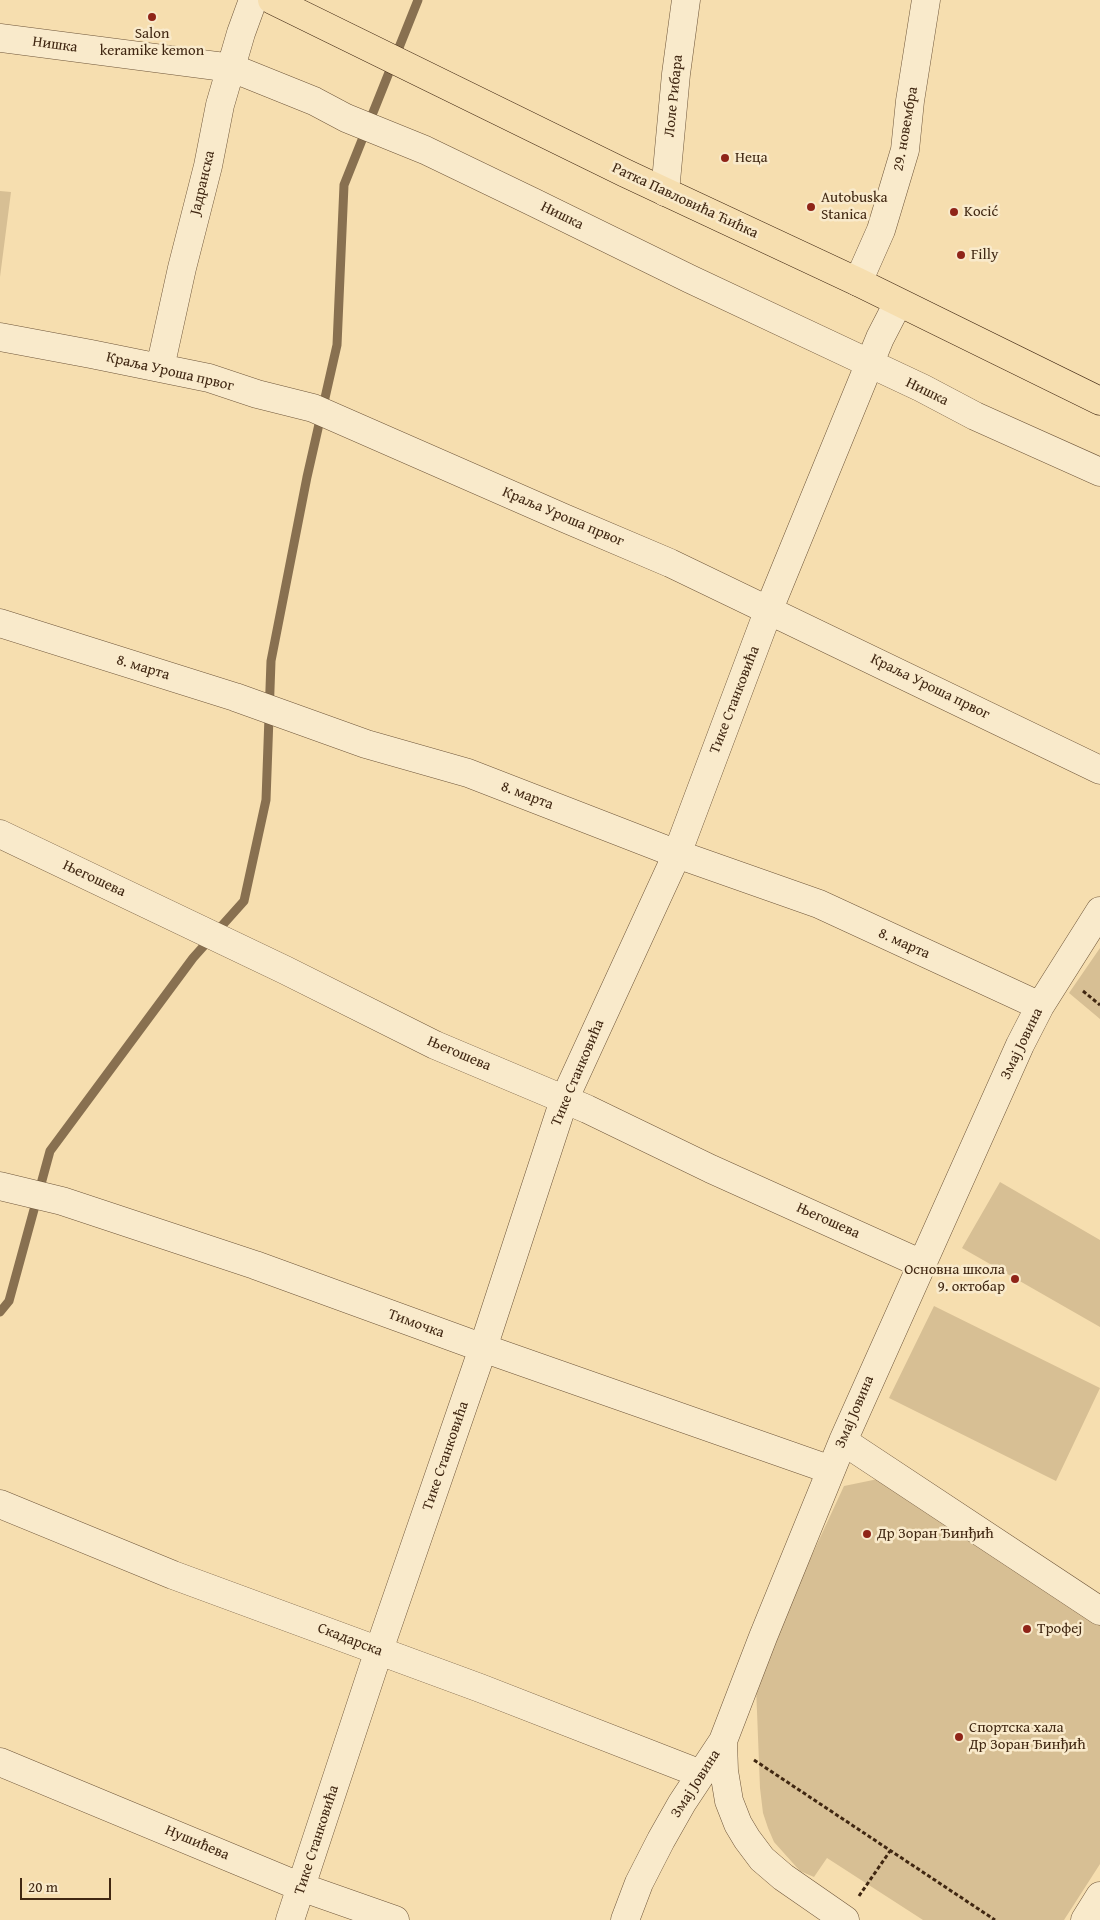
<!DOCTYPE html>
<html>
<head>
<meta charset="utf-8">
<style>
	body { margin:0 }
	#map { position:relative; width:1100px; height:1920px; overflow:hidden; background:#f6deaf; font-family:"Gentium Book Plus",serif }
	canvas { display:block }
	.scale { position:absolute; left:20px; top:1878px; width:91px; height:22px; box-sizing:border-box; border:2px solid #402712; border-top:0; padding-left:6px; font-size:15px; line-height:18px; white-space:nowrap; color:#402712; -webkit-text-stroke:4px #f9eacb; paint-order:stroke }
</style>
</head>
<body>
<div id="map">
<canvas width="1100" height="1920"></canvas>
<div class="scale">20 m</div>
</div>
<script>
const ctx = document.querySelector('canvas').getContext('2d');
ctx.lineJoin = 'round';
function paint(path, color) {
  ctx.fillStyle = color;
  ctx.fill(path, 'evenodd');
}
function shape(rows) {
  const path = new Path2D();
  for (const r of rows) {
    path.moveTo(r[0], r[1]);
    for (let i = 2; i < r.length; i += 2) path.lineTo(r[i], r[i + 1]);
  }
  return path;
}
function trace(path, color, width, dash) {
  ctx.strokeStyle = color;
  ctx.lineWidth = width;
  ctx.lineCap = dash ? 'butt' : 'round';
  ctx.setLineDash(dash || []);
  ctx.stroke(path);
}
function label(font, color, halo, rows, align = 'center') {
  ctx.font = font + ' "Gentium Book Plus",serif';
  ctx.lineWidth = 5;
  ctx.setLineDash([]);
  ctx.textBaseline = 'middle';
  ctx.strokeStyle = halo;
  ctx.fillStyle = color;
  for (const [text, x, y, turn = 0] of rows) {
    ctx.save();
    ctx.translate(x, y);
    ctx.rotate((+turn || 0) * Math.PI / 180);
    ctx.textAlign = isNaN(turn) ? turn : align;
    if (halo) ctx.strokeText(text, 0, 0);
    ctx.fillText(text, 0, 0);
    ctx.restore();
  }
}
paint(shape([
	[0,191,11,192,0,277],
	[1100,948,1100,1019,1069,993],
	[1000,1182,1100,1240,1100,1327,962,1248],
	[934,1306,1100,1388,1056,1481,889,1398],
	[878,1479,1100,1624,1100,1864,1064,1920,923,1920,827,1858,814,1877,800,1871,774,1842,768,1828,763,1813,760,1788,756,1686,775,1635,844,1486]
]), '#d7bf94');
trace(shape([
	[0,1312,9,1301,50,1151,193,958,244,901,266,800,271,661,307,477,337,345,344,185,418,0]
]), '#887050', 9);
const minor = shape([
	[0,38,232,68,314,101,346,118,425,150,533,202,690,279,922,388,975,416,1100,472],
	[665,192,676,74,686,0],
	[858,282,881,230,905,150,910,101,926,0],
	[0,337,91,354,209,378,257,394,313,408,564,518,670,563,1100,770],
	[160,368,182,268,208,166,220,105,241,33,253,0],
	[0,623,235,697,366,744,468,773,677,854,819,904,1040,1006],
	[0,834,285,970,435,1045,587,1109,711,1169,922,1264],
	[0,1186,62,1201,255,1265,483,1348,831,1470],
	[843,1441,1100,1611],
	[0,1504,173,1575,480,1688,701,1774],
	[723,1741,724,1771,729,1801,738,1824,747,1839,762,1859,783,1877,845,1920],
	[0,1762,301,1887,395,1920],
	[290,1920,379,1650,483,1348,564,1100,677,854,769,609,880,338,898,303],
	[625,1920,639,1883,661,1840,682,1803,723,1741,763,1637,843,1441,1020,1045,1040,1006,1100,911],
	[1085,1920,1100,1896]
]);
const major = shape([
	[272,0,625,173,858,282,1100,401]
]);
trace(minor, '#6e5539', 29);
trace(major, '#402712', 29);
trace(shape([
	[1083,991,1100,1005],
	[754,1760,995,1920],
	[859,1896,890,1851]
]), '#402712', 3, [4, 2.5]);
trace(minor, '#f9eacb', 28);
trace(major, '#f6deaf', 28);
for (const [x, y, r, color] of [
	[152,17,5,"#8f2418"],
	[725,158,5,"#8f2418"],
	[811,207,5,"#8f2418"],
	[954,212,5,"#8f2418"],
	[961,255,5,"#8f2418"],
	[1015,1279,5,"#8f2418"],
	[867,1534,5,"#8f2418"],
	[1027,1629,5,"#8f2418"],
	[959,1737,5,"#8f2418"]
]) {
  const dot = new Path2D();
  dot.arc(x, y, r, 0, 2 * Math.PI);
  ctx.fillStyle = color;
  ctx.fill(dot);
  trace(dot, '#f9eacb', 2);
}
label('15px', '#402712', '#f9eacb', [
	["Salon",152,34,"center"],
	["keramike kemon",152,51,"center"],
	["Неца",735,158],
	["Autobuska",821,198],
	["Stanica",821,215],
	["Kocić",964,212],
	["Filly",971,255],
	["Основна школа",1005,1270,"right"],
	["9. октобар",1005,1287,"right"],
	["Др Зоран Ђинђић",877,1534],
	["Трофеј",1037,1629],
	["Спортска хала",969,1728],
	["Др Зоран Ђинђић",969,1745]
], 'left');
label('15px', '#402712', '#f9eacb', [
	["Нишка",55,45,8],
	["Лоле Рибара",674,96,-84],
	["29. новембра",906,129,-80],
	["Јадранска",203,183,-77],
	["Ратка Павловића Ћићка",685,201,25],
	["Нишка",562,216,26],
	["Краља Уроша првог",170,372,13],
	["Нишка",927,392,26],
	["Краља Уроша првог",563,517,23],
	["8. марта",143,668,17],
	["Краља Уроша првог",930,687,26],
	["Тике Станковића",735,700,-69],
	["8. марта",527,796,21],
	["Његошева",94,879,25],
	["8. марта",904,944,24],
	["Змај Јовина",1022,1044,-64],
	["Његошева",459,1054,23],
	["Тике Станковића",578,1073,-67],
	["Његошева",828,1221,24],
	["Тимочка",416,1324,20],
	["Змај Јовина",855,1412,-67],
	["Тике Станковића",446,1456,-71],
	["Скадарска",350,1640,21],
	["Змај Јовина",696,1784,-57],
	["Тике Станковића",317,1840,-72],
	["Нушићева",197,1843,23]
]);
</script>
</body>
</html>
